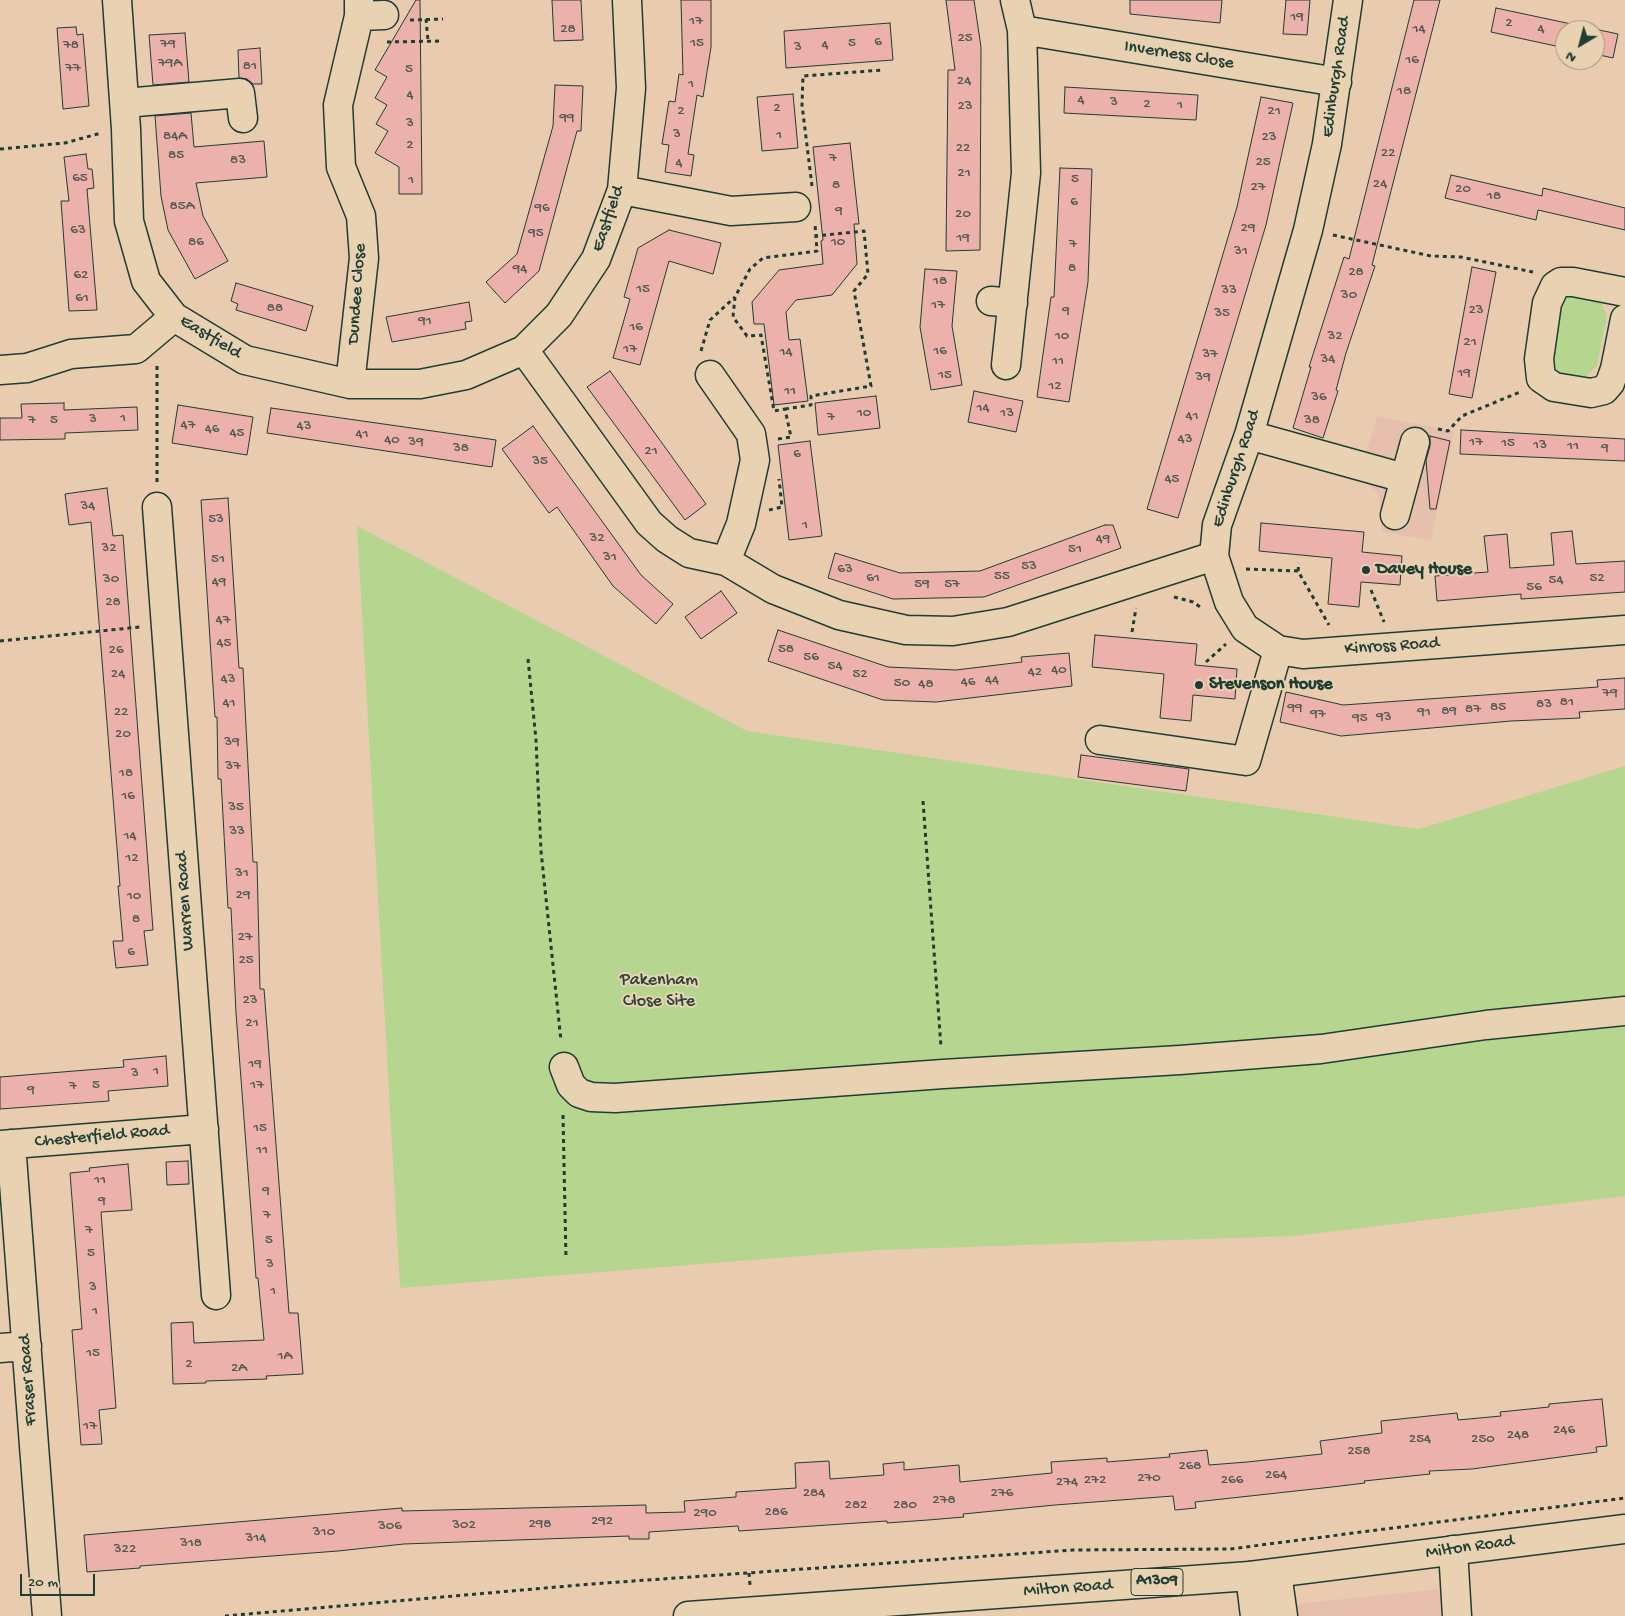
<!DOCTYPE html>
<html>
<head>
<meta charset="utf-8">
<style>
	body { margin:0 }
	#map { position:relative; width:1625px; height:1616px; overflow:hidden; background:#e9cbb0; font-family:"Gochi Hand",sans-serif }
	canvas { display:block }
	.north { position:absolute; left:1555px; top:20px; width:50px; height:50px; box-sizing:border-box; background:#e8d2b1; border:1px solid #98967f; border-radius:50%; rotate:217deg; font-size:14px; font-weight:700; line-height:20px; text-align:center; color:#1f3d34 }
	.north::after { content:''; display:block; margin:auto; width:18px; height:22px; background:#1f3d34; clip-path:polygon(50% 0,100% 100%,50% 72%,0 100%) }
	.scale { position:absolute; left:20px; top:1574px; width:75px; height:22px; box-sizing:border-box; border:2px solid #1f3d34; border-top:0; padding-left:6px; font-size:15px; line-height:18px; white-space:nowrap; color:#1f3d34; -webkit-text-stroke:4px #e8d2b1; paint-order:stroke }
</style>
</head>
<body>
<div id="map">
<canvas width="1625" height="1616"></canvas>
<div class="north">N</div>
<div class="scale">20 m</div>
</div>
<script>
const ctx = document.querySelector('canvas').getContext('2d');
ctx.lineJoin = 'round';
function paint(path, color) {
  ctx.fillStyle = color;
  ctx.fill(path, 'evenodd');
}
function shape(rows) {
  const path = new Path2D();
  for (const r of rows) {
    path.moveTo(r[0], r[1]);
    for (let i = 2; i < r.length; i += 2) path.lineTo(r[i], r[i + 1]);
  }
  return path;
}
function trace(path, color, width, dash) {
  ctx.strokeStyle = color;
  ctx.lineWidth = width;
  ctx.lineCap = dash ? 'butt' : 'round';
  ctx.setLineDash(dash || []);
  ctx.stroke(path);
}
function label(font, color, halo, rows, align = 'center') {
  ctx.font = font + ' "Gochi Hand",sans-serif';
  ctx.lineWidth = 4;
  ctx.setLineDash([]);
  ctx.textBaseline = 'middle';
  ctx.strokeStyle = halo;
  ctx.fillStyle = color;
  for (const [text, x, y, turn = 0] of rows) {
    ctx.save();
    ctx.translate(x, y);
    ctx.rotate((+turn || 0) * Math.PI / 180);
    ctx.textAlign = isNaN(turn) ? turn : align;
    if (halo) ctx.strokeText(text, 0, 0);
    ctx.fillText(text, 0, 0);
    ctx.restore();
  }
}
paint(shape([
	[1377,416,1454,431,1431,540,1382,532,1379,495,1364,481,1365,456],
	[1449,1588,1450,1616,1248,1616,1248,1607,1296,1604]
]), '#e6c0ac');
paint(shape([
	[1564,295,1600,300,1607,316,1597,366,1585,377,1551,372,1558,304],
	[357,526,747,731,1419,829,1625,766,1625,1196,1295,1236,877,1250,400,1288]
]), '#b6d690');
const building = shape([
	[416,0,420,0,422,194,399,194,399,167,375,153,388,131,376,124,387,105,375,98,387,77,375,70,416,0],
	[552,0,581,0,583,40,554,41,552,0],
	[681,0,711,0,711,47,703,97,697,95,688,154,694,155,691,176,665,172,669,145,662,144,669,101,675,102,679,74,683,75,681,0],
	[946,0,974,0,981,47,980,250,946,251,948,70,955,70,946,0],
	[1130,0,1222,0,1220,23,1130,14,1130,0],
	[1286,0,1310,0,1307,35,1283,34,1286,0],
	[1414,0,1440,0,1372,265,1375,266,1346,353,1336,390,1338,391,1323,438,1293,428,1311,367,1309,367,1344,257,1349,259,1414,0],
	[1496,8,1618,34,1613,58,1595,54,1595,30,1565,30,1565,48,1491,32,1496,8],
	[890,23,893,60,786,68,784,31,890,23],
	[76,27,77,35,83,34,89,106,63,109,57,28,76,27],
	[185,33,189,82,153,85,149,35,185,33],
	[260,48,262,84,253,84,247,79,239,78,238,50,260,48],
	[555,85,583,86,581,131,577,131,539,271,505,303,486,282,517,254,553,126,555,85],
	[1065,87,1198,95,1196,120,1064,113,1065,87],
	[793,94,798,148,762,151,757,97,793,94],
	[1261,97,1293,103,1266,225,1178,518,1147,509,1237,207,1261,97],
	[191,113,194,147,264,141,267,177,196,183,203,216,228,261,195,279,168,230,161,196,155,116,191,113],
	[850,143,859,224,854,224,857,264,832,295,796,300,786,312,789,340,800,339,808,401,774,405,764,324,754,324,752,302,779,270,823,264,821,241,823,240,813,147,850,143],
	[86,154,88,169,92,169,94,188,87,189,97,310,69,311,61,201,69,201,64,157,86,154],
	[1060,168,1092,169,1088,282,1069,402,1037,397,1051,297,1054,297,1060,168],
	[1451,175,1542,196,1543,188,1625,208,1625,230,1538,210,1536,220,1445,198,1451,175],
	[669,230,721,243,713,274,669,261,640,365,613,358,630,299,624,297,638,248,669,230],
	[1472,267,1496,272,1472,398,1449,394,1472,267],
	[925,269,957,271,952,326,962,385,931,390,920,327,925,269],
	[236,283,313,306,306,331,236,310,238,304,231,301,236,283],
	[469,302,472,321,465,322,466,329,392,342,386,317,469,302],
	[610,371,706,504,685,520,587,387,610,371],
	[974,391,1023,401,1016,432,968,422,974,391],
	[876,396,880,428,818,435,815,403,876,396],
	[64,403,64,410,137,407,138,430,65,433,65,439,0,440,0,418,22,418,21,404,64,403],
	[178,405,253,417,247,455,172,443,178,405],
	[271,408,496,440,492,467,267,433,271,408],
	[533,426,641,575,673,604,656,624,613,586,557,507,549,513,502,449,533,426],
	[1461,430,1625,439,1625,461,1460,454,1461,430],
	[1430,436,1450,441,1436,509,1430,509,1426,460,1430,446,1430,436],
	[810,441,822,536,789,540,778,445,810,441],
	[107,488,113,536,123,535,153,930,144,931,148,965,116,968,113,941,123,941,118,886,120,886,91,522,69,525,65,494,107,488],
	[228,498,239,668,243,668,253,862,257,862,260,989,264,989,289,1313,298,1313,303,1374,266,1376,267,1379,206,1381,206,1383,173,1384,171,1323,193,1322,194,1343,264,1340,258,1278,256,1278,236,1013,231,908,228,908,221,779,218,779,217,717,215,717,201,500,228,498],
	[1261,523,1364,532,1362,552,1402,556,1400,585,1361,582,1359,607,1328,604,1332,558,1259,551,1261,523],
	[1105,525,1113,525,1121,548,984,597,893,599,828,578,835,553,900,573,980,571,1105,525],
	[1572,531,1576,564,1625,561,1625,592,1521,599,1521,594,1437,601,1435,576,1488,572,1484,536,1507,534,1510,568,1554,565,1551,533,1572,531],
	[721,591,737,613,701,639,685,617,721,591],
	[778,630,888,667,956,670,1022,662,1021,657,1069,653,1072,686,936,702,883,700,768,661,778,630],
	[1095,635,1197,644,1195,665,1237,669,1235,699,1193,695,1191,721,1160,718,1164,674,1092,667,1095,635],
	[1625,678,1625,709,1579,712,1580,718,1511,721,1341,736,1280,722,1286,692,1343,705,1598,687,1597,680,1625,678],
	[1081,755,1189,769,1186,791,1078,777,1081,755],
	[166,1056,168,1086,108,1091,109,1101,0,1109,0,1077,124,1067,123,1060,166,1056],
	[188,1161,189,1184,167,1185,166,1162,188,1161],
	[128,1164,132,1210,101,1212,116,1408,99,1410,102,1444,81,1445,72,1330,82,1329,70,1173,90,1171,89,1168,128,1164],
	[1602,1399,1607,1446,1596,1447,1597,1452,1472,1469,1429,1471,1430,1474,1364,1481,1365,1483,1332,1487,1195,1502,1196,1508,1175,1510,1173,1496,1055,1505,963,1514,964,1517,928,1520,887,1523,887,1521,739,1531,738,1526,649,1532,649,1539,629,1539,629,1536,404,1544,338,1551,140,1566,140,1568,87,1572,84,1535,402,1508,402,1511,646,1505,646,1513,685,1512,684,1501,736,1497,736,1492,796,1488,795,1463,829,1461,830,1479,884,1475,883,1464,904,1462,904,1470,959,1465,960,1482,1052,1473,1051,1462,1107,1458,1107,1462,1170,1457,1169,1454,1207,1450,1209,1465,1247,1462,1322,1454,1320,1441,1382,1433,1381,1421,1457,1413,1458,1420,1501,1416,1500,1412,1549,1407,1549,1404,1602,1399]
]);
paint(building, '#ecb1ab');
trace(building, '#1f3d34', 1);
const minor = shape([
	[117,0,126,129,129,221,146,281,174,317,245,360,350,384,420,384,466,375,524,350,559,315,596,259,622,190,631,88,627,0],
	[1348,0,1327,144,1308,230,1249,435,1217,525,1214,556,1229,602,1245,628,1278,650,1303,654,1625,630],
	[359,16,384,15],
	[1022,30,1337,82],
	[125,103,240,93,243,118],
	[622,190,731,211,796,207],
	[1625,292,1573,282,1561,282,1555,286,1547,303,1539,359,1541,378,1554,387,1591,393,1604,390,1610,383,1615,369,1625,319],
	[991,301,1013,303],
	[524,350,649,523,667,539,689,553,726,561,773,589,839,615,906,630,953,631,1008,622,1214,556],
	[1006,365,1026,173,1022,30,1015,0],
	[0,370,27,368,71,354,136,349,174,317],
	[710,375,751,434,755,460,741,524,726,561],
	[350,384,364,258,361,216,341,167,338,105,359,16,359,0],
	[1249,435,1404,478],
	[157,507,216,1295],
	[1395,515,1415,442],
	[1100,740,1246,761,1278,650],
	[564,1067,571,1085,579,1093,591,1097,615,1098,943,1074,1180,1060,1321,1049,1486,1025,1625,1011],
	[11,1144,47,1616],
	[0,1145,204,1129],
	[0,1348,27,1346],
	[1453,1550,1457,1616],
	[1277,1573,1283,1616],
	[1250,1576,1255,1616]
]);
const major = shape([
	[688,1616,1250,1576,1625,1529]
]);
trace(minor, '#1f3d34', 31);
trace(major, '#1f3d34', 31);
trace(shape([
	[426,19,428,41],
	[410,20,443,19],
	[387,42,442,41],
	[0,149,65,143,101,133],
	[812,186,802,105,803,76,883,70],
	[1333,235,1431,256,1461,257,1533,272],
	[701,351,710,320,735,297],
	[157,366,157,482],
	[785,409,811,405,811,396,871,386,854,291,868,274,864,231,816,236],
	[1438,429,1448,431,1462,416,1520,392],
	[778,439,791,437,785,409,774,411,761,335,747,336,733,317,735,297,750,269,763,258,817,251,815,224],
	[769,510,782,507,779,479],
	[1246,569,1298,571,1329,625],
	[1298,571,1299,563],
	[1371,590,1384,622],
	[1174,597,1193,602,1203,609],
	[1132,632,1136,608],
	[0,641,140,627],
	[528,659,536,740,541,851,561,1041],
	[1206,662,1226,644],
	[923,801,941,1047],
	[563,1115,566,1259],
	[749,1573,750,1585],
	[225,1616,591,1584,1073,1550,1230,1549,1625,1498]
]), '#1f3d34', 3, [4, 4]);
trace(minor, '#e8d2b1', 28);
trace(major, '#e8d2b1', 28);
for (const [x, y, r, color] of [
	[1366,570,5,"#1f3d34"],
	[1199,685,5,"#1f3d34"]
]) {
  const dot = new Path2D();
  dot.arc(x, y, r, 0, 2 * Math.PI);
  ctx.fillStyle = color;
  ctx.fill(dot);
  trace(dot, '#e8d2b1', 2);
}
label('15px', '#525a52', null, [
	["19",1297,18],
	["17",696,22],
	["2",1509,24],
	["28",568,30],
	["14",1419,30],
	["4",1541,30],
	["25",965,39],
	["6",878,43],
	["15",697,44],
	["5",852,44],
	["79",168,45],
	["78",71,46],
	["4",825,46],
	["3",798,48],
	["16",1412,61],
	["79A",170,64],
	["81",250,67],
	["77",73,69],
	["5",409,70],
	["24",964,82],
	["1",691,85],
	["18",1404,92],
	["4",410,96],
	["4",1081,101],
	["3",1114,103],
	["2",1147,105],
	["1",1180,106],
	["23",965,107],
	["2",777,109],
	["2",681,112],
	["21",1274,112],
	["99",567,119],
	["3",410,124],
	["3",677,135],
	["1",779,136],
	["84A",175,137],
	["23",1269,138],
	["2",410,146],
	["22",963,149],
	["22",1388,154],
	["85",176,156],
	["7",833,159],
	["83",238,161],
	["25",1263,163],
	["4",679,164],
	["21",964,174],
	["65",80,179],
	["5",1075,180],
	["1",411,181],
	["24",1380,185],
	["8",836,186],
	["27",1258,188],
	["20",1463,190],
	["18",1494,197],
	["6",1074,203],
	["85A",182,207],
	["96",542,209],
	["9",839,212],
	["20",963,215],
	["29",1248,229],
	["63",78,231],
	["95",536,234],
	["19",963,239],
	["86",196,243],
	["10",838,243],
	["7",1073,245],
	["31",1241,252],
	["8",1072,269],
	["94",520,270],
	["28",1356,273],
	["62",81,276],
	["18",940,282],
	["15",643,290],
	["33",1229,291],
	["30",1349,296],
	["61",82,299],
	["17",938,306],
	["88",275,309],
	["23",1476,311],
	["9",1066,312],
	["35",1222,314],
	["91",425,322],
	["16",636,328],
	["10",1062,337],
	["32",1335,337],
	["21",1470,343],
	["17",630,350],
	["16",940,352],
	["14",786,353],
	["37",1210,355],
	["34",1328,360],
	["11",1058,362],
	["19",1464,374],
	["15",945,376],
	["39",1203,378],
	["12",1055,387],
	["11",790,392],
	["36",1319,398],
	["14",983,409],
	["10",864,414],
	["13",1007,414],
	["41",1192,417],
	["7",831,418],
	["1",123,419],
	["3",93,420],
	["7",32,421],
	["5",54,421],
	["38",1312,421],
	["47",188,426],
	["43",304,427],
	["46",212,430],
	["45",237,434],
	["41",362,435],
	["43",1185,440],
	["40",392,441],
	["39",416,443],
	["17",1476,443],
	["15",1508,444],
	["13",1540,446],
	["11",1573,447],
	["38",461,449],
	["9",1605,449],
	["21",651,452],
	["6",797,455],
	["35",540,462],
	["45",1172,480],
	["34",88,507],
	["53",216,520],
	["1",805,526],
	["32",597,539],
	["49",1103,540],
	["32",109,549],
	["51",1075,550],
	["31",610,558],
	["51",218,560],
	["53",1029,567],
	["63",845,570],
	["55",1002,577],
	["61",873,579],
	["52",1597,579],
	["30",111,580],
	["54",1556,581],
	["49",219,583],
	["59",922,585],
	["57",952,585],
	["56",1534,588],
	["28",113,603],
	["47",223,621],
	["45",224,644],
	["58",786,650],
	["26",116,651],
	["56",811,658],
	["54",835,667],
	["40",1059,671],
	["42",1035,673],
	["24",118,675],
	["52",860,675],
	["43",228,680],
	["44",992,681],
	["46",968,683],
	["50",902,684],
	["48",926,685],
	["79",1610,694],
	["81",1567,703],
	["41",229,704],
	["83",1544,705],
	["85",1498,708],
	["99",1295,709],
	["87",1473,710],
	["89",1449,712],
	["22",121,713],
	["91",1424,713],
	["97",1318,715],
	["93",1384,718],
	["95",1360,719],
	["20",123,735],
	["39",232,743],
	["37",233,767],
	["18",126,774],
	["16",128,797],
	["35",236,808],
	["33",237,832],
	["14",130,837],
	["12",132,859],
	["31",242,874],
	["29",243,896],
	["10",134,897],
	["8",136,920],
	["27",245,938],
	["6",131,953],
	["25",246,961],
	["23",250,1001],
	["21",252,1024],
	["19",255,1065],
	["1",156,1072],
	["3",135,1074],
	["5",96,1086],
	["17",257,1086],
	["7",73,1087],
	["9",31,1091],
	["15",260,1129],
	["11",262,1151],
	["11",100,1181],
	["9",266,1192],
	["9",102,1202],
	["7",267,1216],
	["7",89,1231],
	["5",269,1241],
	["5",91,1254],
	["3",270,1265],
	["3",93,1288],
	["1",273,1292],
	["1",95,1312],
	["15",93,1354],
	["1A",285,1357],
	["2",189,1365],
	["2A",239,1369],
	["17",90,1427],
	["246",1564,1431],
	["248",1518,1436],
	["254",1420,1440],
	["250",1483,1440],
	["258",1359,1452],
	["268",1190,1467],
	["264",1276,1476],
	["270",1149,1479],
	["272",1095,1481],
	["266",1232,1481],
	["274",1067,1483],
	["284",814,1494],
	["276",1002,1494],
	["278",944,1501],
	["282",856,1506],
	["280",905,1506],
	["286",776,1513],
	["290",705,1514],
	["292",602,1522],
	["298",540,1525],
	["302",464,1526],
	["306",390,1527],
	["310",324,1533],
	["314",256,1539],
	["318",191,1544],
	["322",125,1550]
]);
for (const [x, y, w] of [
	[1157,1582,52]
]) {
  const box = new Path2D();
  box.roundRect(x - w / 2, y - 13.5, w, 27, 4);
  ctx.fillStyle = '#e8d2b1';
  ctx.fill(box);
  trace(box, '#1f3d34', 1);
}
label('bold 16px', '#1f3d34', null, [
	["A1309",1157,1582]
]);
label('18px', '#1f3d34', '#e8d2b1', [
	["Inverness Close",1179,56,9],
	["Edinburgh Road",1337,77,-82],
	["Eastfield",609,219,-71],
	["Dundee Close",358,294,-86],
	["Eastfield",210,338,31],
	["Edinburgh Road",1237,469,-72],
	["Kinross Road",1392,647,-4],
	["Warren Road",186,901,-94],
	["Chesterfield Road",102,1137,-5],
	["Fraser Road",29,1380,-94],
	["Milton Road",1470,1548,-8],
	["Milton Road",1068,1589,-4]
]);
label('bold 18px', '#1f3d34', '#e8d2b1', [
	["Davey House",1376,570],
	["Stevenson House",1209,685]
], 'left');
label('18px', '#274539', '#e8d2b1', [
	["Pakenham",659,981],
	["Close Site",659,1002]
]);
</script>
</body>
</html>
